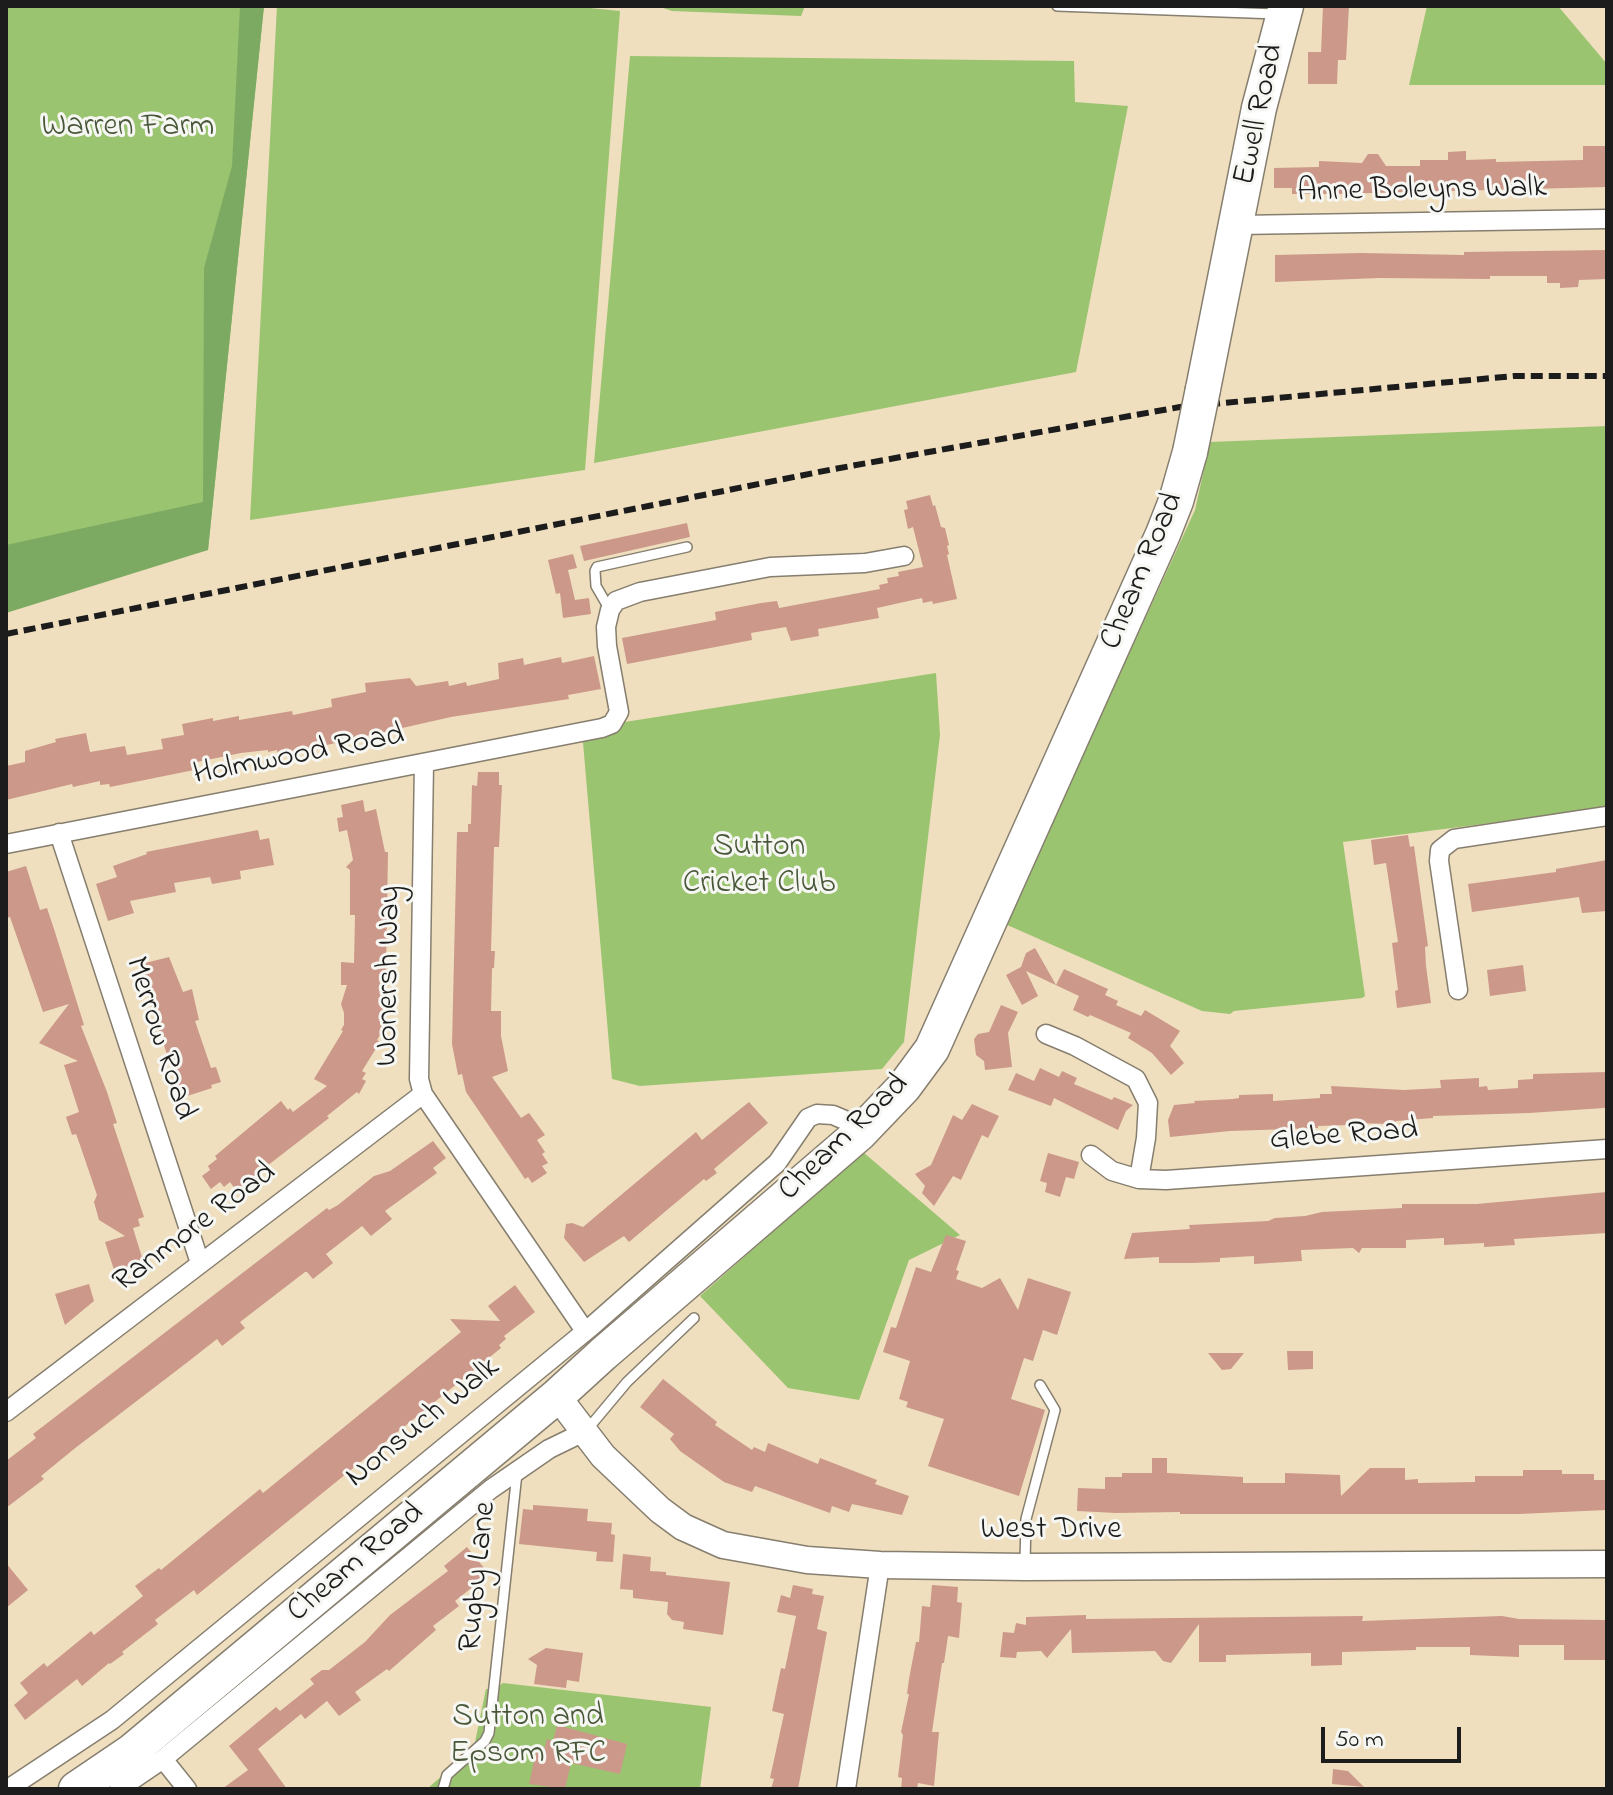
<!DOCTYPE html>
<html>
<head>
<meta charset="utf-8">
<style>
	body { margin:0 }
	#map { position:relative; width:1613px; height:1795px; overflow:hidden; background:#efdfbf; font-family:"Indie Flower",sans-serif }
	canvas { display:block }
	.frame { position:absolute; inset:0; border:8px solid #1c1c1c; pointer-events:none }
	.scale { position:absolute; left:1321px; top:1727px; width:140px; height:36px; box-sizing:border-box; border:4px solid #1c1c1c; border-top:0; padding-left:10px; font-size:24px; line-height:28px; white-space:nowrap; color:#1c1c1c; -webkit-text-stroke:6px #f6f6f2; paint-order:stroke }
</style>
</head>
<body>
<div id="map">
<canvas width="1613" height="1795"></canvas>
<div class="frame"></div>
<div class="scale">50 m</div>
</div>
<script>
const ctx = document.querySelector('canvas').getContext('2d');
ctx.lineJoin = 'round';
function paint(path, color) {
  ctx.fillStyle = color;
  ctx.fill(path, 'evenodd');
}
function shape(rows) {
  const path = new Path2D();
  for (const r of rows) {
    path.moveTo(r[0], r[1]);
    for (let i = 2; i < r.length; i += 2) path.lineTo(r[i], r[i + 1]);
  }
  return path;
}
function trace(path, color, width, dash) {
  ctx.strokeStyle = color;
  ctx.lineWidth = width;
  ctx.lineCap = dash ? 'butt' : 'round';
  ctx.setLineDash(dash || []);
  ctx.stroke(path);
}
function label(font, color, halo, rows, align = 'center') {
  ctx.font = font + ' "Indie Flower",sans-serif';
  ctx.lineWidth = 6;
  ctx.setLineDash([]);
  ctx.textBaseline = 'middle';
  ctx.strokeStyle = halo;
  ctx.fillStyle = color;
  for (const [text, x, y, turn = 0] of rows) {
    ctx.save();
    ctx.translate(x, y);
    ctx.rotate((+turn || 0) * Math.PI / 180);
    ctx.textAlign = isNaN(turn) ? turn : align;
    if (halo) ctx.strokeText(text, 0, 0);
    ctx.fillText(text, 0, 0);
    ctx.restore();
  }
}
paint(shape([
	[6,6,264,6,208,550,6,601],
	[277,6,570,6,620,11,585,470,250,520],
	[657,6,805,6,801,16,672,11],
	[1427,6,1558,6,1607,64,1607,85,1409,85],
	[630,56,1074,61,1075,102,1128,106,1076,372,594,463],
	[1607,426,1607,808,1343,842,1365,996,1362,998,1234,1011,1230,1014,1202,1011,1005,924,1195,510,1210,442],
	[936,673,940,735,904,1042,882,1069,640,1086,612,1079,582,731,612,724],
	[863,1152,960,1235,909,1260,859,1400,788,1388,700,1296],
	[503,1683,711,1707,700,1789,427,1789,474,1747,486,1689,494,1690]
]), '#9bc470');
paint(shape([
	[240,6,264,6,208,550,6,613,6,545,203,502,204,268,232,166]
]), '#7caa62');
paint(shape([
	[1323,6,1349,6,1346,60,1338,60,1337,84,1308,84,1308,52,1321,52],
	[1583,146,1607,146,1607,187,1333,194,1292,194,1292,188,1274,188,1274,168,1319,167,1319,161,1362,163,1368,154,1378,154,1386,166,1420,166,1420,160,1448,160,1448,152,1466,151,1466,160,1496,159,1496,162,1583,160],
	[1607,250,1607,279,1579,280,1578,287,1560,288,1560,283,1547,283,1547,276,1490,276,1490,279,1380,278,1275,282,1275,255,1361,253,1464,255,1464,252],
	[930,495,933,506,935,505,941,527,945,528,949,545,947,546,949,554,947,555,957,599,933,604,932,601,923,603,922,598,877,608,879,618,818,629,819,636,791,641,786,627,751,633,752,640,627,664,622,638,716,620,715,612,761,603,777,601,779,608,880,589,879,585,888,583,887,578,899,576,898,572,923,567,913,527,908,529,904,510,908,509,906,501],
	[687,523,690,537,584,561,580,546],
	[573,554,577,568,568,570,575,600,589,598,591,614,563,618,560,593,556,594,548,560],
	[594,656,601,689,568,695,569,699,451,717,278,756,277,750,268,752,268,750,241,753,197,762,199,769,110,787,109,784,100,785,100,781,73,787,72,784,6,800,6,766,25,762,25,751,56,742,55,739,86,733,90,752,125,746,127,755,163,749,161,739,184,735,182,724,213,718,213,721,239,716,239,720,292,711,293,715,332,707,331,699,366,692,365,683,410,678,416,686,448,681,449,686,466,682,467,686,499,679,498,663,523,658,524,665,561,657,562,663],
	[478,772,499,772,499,785,502,785,499,847,494,847,491,951,495,951,494,968,492,968,491,1011,501,1011,501,1036,508,1071,492,1077,521,1118,529,1113,545,1135,537,1140,545,1152,542,1154,548,1163,542,1166,547,1173,532,1183,528,1177,525,1179,466,1092,462,1074,458,1075,452,1044,457,832,468,832,468,824,471,824,472,785,477,786],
	[363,800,365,812,376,809,385,852,388,852,385,1027,377,1040,380,1042,362,1071,366,1073,362,1079,366,1081,359,1094,357,1092,327,1116,329,1118,236,1190,230,1182,224,1187,220,1182,211,1189,202,1176,210,1170,208,1166,217,1159,215,1156,281,1101,288,1110,290,1108,293,1112,327,1086,314,1079,343,1031,341,1030,344,1025,344,1013,341,1004,347,985,341,985,341,962,354,963,355,915,350,915,350,870,346,867,353,860,347,830,339,832,337,818,343,817,341,805],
	[258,830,260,840,269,838,274,865,240,871,241,879,212,884,210,877,174,883,176,892,130,901,134,913,108,921,96,884,117,877,113,866,147,854,146,852],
	[1408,835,1410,847,1414,846,1428,946,1425,947,1426,966,1431,1003,1397,1008,1395,991,1398,990,1392,943,1398,942,1386,863,1374,865,1371,840],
	[1607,860,1607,911,1582,913,1579,897,1472,912,1468,884,1556,872,1556,869],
	[26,866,40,910,47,908,54,929,84,1025,81,1026,107,1092,117,1123,113,1124,144,1217,138,1219,140,1226,133,1228,144,1264,115,1273,105,1242,125,1236,99,1220,94,1202,97,1195,80,1145,76,1134,72,1135,66,1117,79,1112,64,1065,78,1061,39,1043,69,1004,43,1012,10,917,6,918,6,872],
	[1035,948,1056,985,1064,969,1108,989,1105,995,1118,1001,1116,1005,1141,1016,1145,1010,1180,1031,1170,1046,1184,1063,1171,1075,1152,1053,1128,1038,1131,1033,1090,1015,1088,1017,1073,1010,1079,996,1026,971,1038,996,1022,1005,1006,975,1021,967,1026,953],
	[169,957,183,992,192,989,199,1020,195,1021,211,1068,216,1067,221,1082,211,1085,212,1088,181,1098,142,977,145,976,141,964],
	[1523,965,1526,991,1490,996,1487,970],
	[1001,1005,1018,1012,1008,1033,1012,1067,985,1070,984,1061,976,1055,974,1039,978,1034,989,1032],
	[1040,1068,1059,1077,1062,1071,1077,1078,1074,1084,1112,1100,1114,1097,1133,1105,1126,1111,1118,1130,1054,1098,1051,1106,1008,1090,1016,1073,1034,1081],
	[1607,1072,1607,1107,1604,1108,1529,1113,1433,1116,1433,1118,1396,1121,1396,1124,1349,1123,1349,1125,1318,1126,1318,1128,1230,1131,1170,1137,1168,1120,1174,1105,1195,1103,1194,1101,1233,1099,1239,1098,1239,1095,1273,1094,1273,1101,1320,1098,1320,1094,1332,1094,1331,1086,1404,1090,1441,1088,1440,1080,1479,1078,1479,1087,1487,1086,1488,1090,1518,1088,1518,1080,1533,1079,1533,1074],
	[749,1102,768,1123,714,1169,717,1173,706,1181,704,1179,629,1242,624,1236,584,1262,564,1238,566,1224,572,1223,583,1227,696,1132,702,1140],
	[972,1104,999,1116,988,1138,982,1135,961,1180,953,1176,934,1206,922,1193,925,1186,915,1174,931,1165,953,1115,962,1120],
	[433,1141,446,1158,433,1168,437,1173,385,1211,392,1219,371,1236,362,1226,326,1254,333,1263,313,1279,307,1272,305,1272,240,1322,245,1328,222,1346,217,1339,189,1361,74,1449,41,1476,44,1479,6,1508,6,1461,36,1438,33,1434,327,1208,329,1210,338,1205,374,1176,390,1171],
	[1048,1153,1079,1162,1074,1179,1066,1177,1060,1197,1045,1192,1047,1183,1040,1181],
	[1607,1192,1607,1233,1514,1239,1515,1245,1484,1247,1484,1243,1444,1245,1444,1238,1406,1240,1406,1248,1362,1248,1359,1253,1353,1248,1301,1250,1302,1261,1254,1264,1254,1256,1220,1258,1220,1262,1193,1263,1159,1263,1159,1257,1124,1259,1132,1233,1190,1229,1189,1225,1268,1221,1275,1218,1305,1216,1322,1212,1402,1208,1402,1204,1477,1204],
	[946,1235,966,1241,956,1270,959,1271,956,1279,982,1288,1000,1278,1018,1310,1028,1278,1071,1292,1057,1335,1043,1330,1033,1361,1024,1358,1011,1399,1045,1410,1019,1496,928,1466,944,1419,906,1407,908,1402,899,1399,910,1361,883,1352,891,1327,896,1328,916,1267,931,1272],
	[89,1284,94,1301,65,1325,55,1294],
	[515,1285,535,1312,504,1336,506,1339,499,1345,501,1348,197,1595,194,1590,155,1620,158,1624,122,1652,124,1654,110,1664,109,1663,82,1686,77,1679,25,1720,14,1705,28,1693,20,1683,44,1663,47,1667,91,1631,94,1635,143,1596,135,1586,159,1568,161,1570,260,1489,263,1493,461,1332,450,1319,500,1321,488,1306],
	[1287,1351,1313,1351,1313,1369,1288,1370],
	[1208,1353,1244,1353,1231,1369,1222,1370],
	[663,1379,717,1422,715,1425,752,1450,754,1447,765,1452,768,1443,818,1464,820,1458,877,1480,875,1484,909,1496,902,1515,852,1504,849,1512,832,1506,830,1513,755,1486,752,1492,724,1482,680,1451,670,1439,674,1434,640,1407],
	[1152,1458,1167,1458,1167,1473,1243,1477,1243,1483,1285,1483,1285,1473,1340,1475,1341,1496,1370,1468,1405,1468,1405,1480,1418,1479,1418,1483,1475,1482,1475,1476,1523,1476,1523,1470,1562,1470,1562,1474,1594,1474,1594,1480,1606,1480,1606,1510,1519,1514,1180,1514,1180,1512,1116,1513,1077,1511,1078,1488,1105,1489,1105,1477,1122,1477,1122,1473,1152,1473],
	[533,1505,588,1509,587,1521,612,1523,611,1534,615,1535,613,1562,596,1561,597,1552,519,1544,523,1509,533,1510],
	[467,1547,489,1574,455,1601,459,1606,433,1626,436,1630,389,1671,387,1669,355,1692,361,1700,339,1716,327,1701,305,1719,301,1714,258,1749,287,1789,222,1789,248,1770,229,1746,276,1707,280,1711,314,1684,310,1679,322,1670,329,1670,365,1642,390,1615,448,1571,444,1566],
	[623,1554,651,1557,650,1571,666,1572,666,1575,730,1582,723,1635,683,1629,684,1622,672,1620,667,1614,668,1602,633,1598,633,1590,620,1589],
	[6,1563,28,1590,6,1608],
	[793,1585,813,1589,812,1594,824,1596,817,1629,827,1632,798,1789,771,1789,774,1779,770,1778,784,1714,772,1711,781,1668,785,1669,796,1616,777,1612,781,1595,790,1598],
	[932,1585,958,1587,957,1602,962,1603,959,1638,948,1636,944,1663,942,1663,932,1732,939,1732,934,1786,918,1783,917,1789,901,1789,902,1778,898,1777,903,1735,901,1732,909,1694,907,1694,909,1679,916,1642,919,1642,922,1606,930,1607],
	[1086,1615,1086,1619,1363,1616,1362,1621,1502,1616,1519,1619,1607,1620,1607,1660,1564,1660,1564,1645,1519,1645,1519,1657,1470,1655,1470,1647,1416,1647,1416,1650,1342,1652,1342,1665,1311,1666,1311,1653,1226,1655,1226,1662,1199,1662,1199,1624,1171,1663,1163,1661,1155,1651,1072,1653,1071,1629,1047,1658,1041,1651,1017,1652,1016,1658,1000,1657,1003,1632,1014,1633,1016,1623,1026,1625,1026,1617],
	[546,1648,583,1653,579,1682,567,1680,566,1688,534,1684,537,1665,528,1659],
	[557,1725,627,1744,620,1774,571,1763,565,1789,529,1784,536,1752,543,1753,547,1739,553,1741],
	[1333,1769,1348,1771,1364,1787,1332,1784]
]), '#cc9889');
const lane = shape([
	[1057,6,1277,14],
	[610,610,596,586,595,571,597,567,687,547],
	[586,1431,627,1382,694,1318],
	[1025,1563,1026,1519,1055,1410,1040,1385],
	[443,1789,447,1775,485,1741,489,1733,517,1473]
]);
const street = shape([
	[1238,225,1607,219],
	[424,763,419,1079,423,1094,585,1331],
	[59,833,200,1263],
	[6,844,602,728,612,724,619,712,607,646,606,627,610,610,616,601,640,592,770,567,865,563,904,556],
	[1458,990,1439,861,1440,850,1454,839,1607,816],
	[1046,1034,1075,1046,1136,1079,1148,1103,1146,1138,1139,1179],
	[1091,1155,1112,1171,1139,1179,1166,1180,1607,1149],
	[6,1412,423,1094],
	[163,1759,187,1789],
	[8,1789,112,1720,592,1326,777,1163,808,1118,817,1114,833,1115,847,1121,860,1133],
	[119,1789,163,1759,491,1489,549,1449,586,1431],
	[846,1789,880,1565]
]);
const secondary = shape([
	[557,1396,603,1456,660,1510,683,1527,723,1545,807,1560,880,1565,1025,1567,1607,1564]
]);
const highway = shape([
	[1203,389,1259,108,1286,6],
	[76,1789,132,1751,557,1396,603,1354,860,1133,904,1087,932,1049,1163,534,1176,501,1190,452]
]);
trace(lane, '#867e6e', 12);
trace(street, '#867e6e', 21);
trace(secondary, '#867e6e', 29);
trace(highway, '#867e6e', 37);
trace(lane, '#fff', 9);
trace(street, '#fff', 18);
trace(secondary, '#fff', 26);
trace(highway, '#fff', 34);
trace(shape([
	[6,634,834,469,1180,407,1514,376,1607,376]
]), '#1c1c1c', 6, [12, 6]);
const highwayBridge = shape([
	[1190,452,1203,389]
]);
trace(highwayBridge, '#867e6e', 37, []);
trace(highwayBridge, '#fff', 34);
label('32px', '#1c1c1c', '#f6f6f2', [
	["Ewell Road",1261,115,-78],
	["Anne Boleyns Walk",1422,192,-1],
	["Cheam Road",1144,572,-67],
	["Holmwood Road",299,757,-11],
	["Wonersh Way",391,976,-89],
	["Merrow Road",158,1039,72],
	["Glebe Road",1344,1137,-4],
	["Cheam Road",845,1139,-44],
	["Ranmore Road",196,1229,-37],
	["Nonsuch Walk",424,1424,-39],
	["West Drive",1051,1532],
	["Cheam Road",357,1564,-40],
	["Rugby Lane",480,1577,-84]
]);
label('32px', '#485739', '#f6f6f2', [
	["Warren Farm",128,129],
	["Sutton",759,849],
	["Cricket Club",759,886],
	["Sutton and",528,1719],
	["Epsom RFC",528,1756]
]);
</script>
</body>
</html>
